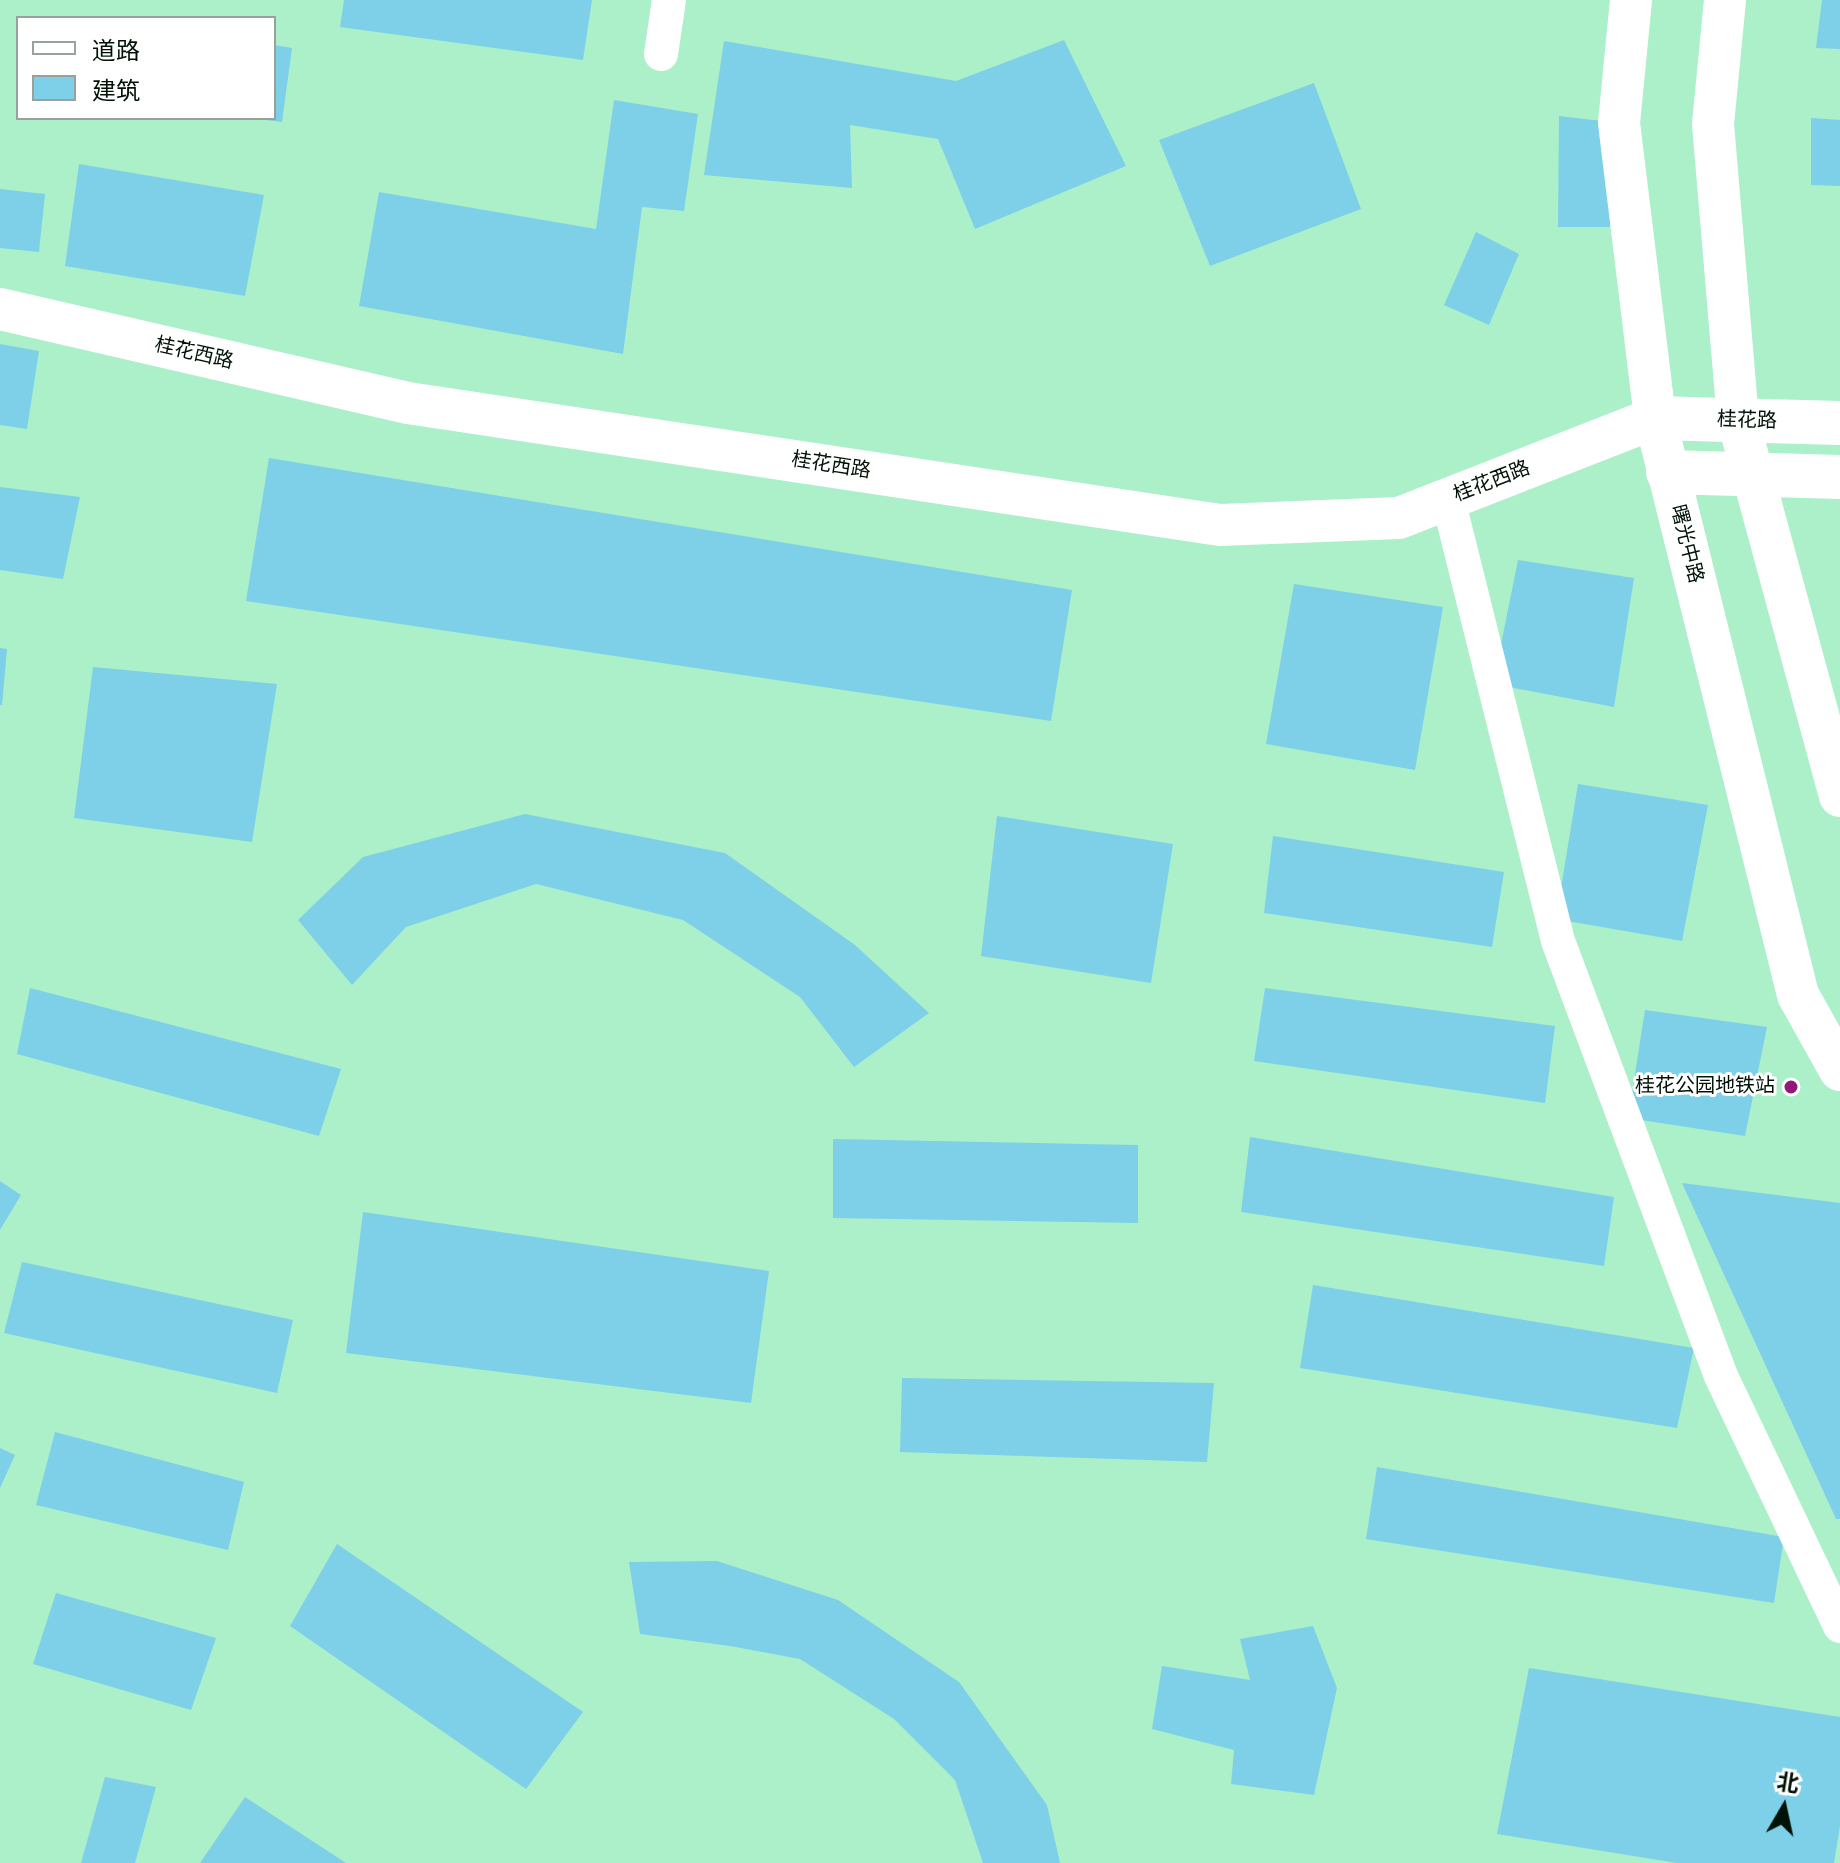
<!DOCTYPE html>
<html>
<head>
<meta charset="utf-8">
<style>
	body { margin:0 }
	#map { position:relative; width:1840px; height:1863px; overflow:hidden; background:#acf0c9; font-family:"DM Sans","Noto Sans SC",sans-serif }
	canvas { display:block }
	.legend { position:absolute; left:16px; top:16px; width:260px; height:104px; box-sizing:border-box; background:#fff; border:2px solid #99a19b; margin:0; padding:10px 14px; list-style:none; font-size:24px; color:#001306 }
	.legend li { display:flex; align-items:center; gap:16px; height:40px }
	.legend b { width:40px; border:2px solid #99a19b }
	.north { position:absolute; left:1744px; top:1767px; width:80px; height:80px; -webkit-text-stroke:6px #fff; paint-order:stroke; rotate:9deg; font-size:22px; font-weight:700; line-height:32px; text-align:center; color:#001306 }
	.north::after { content:''; display:block; margin:auto; width:28px; height:36px; background:#001306; clip-path:polygon(50% 0,100% 100%,50% 72%,0 100%) }
</style>
</head>
<body>
<div id="map">
<canvas width="1840" height="1863"></canvas>
<ul class="legend">
<li><b style="height:10px;background:#fff"></b>道路</li>
<li><b style="height:22px;background:#7dd0e8"></b>建筑</li>
</ul>
<div class="north">北</div>
</div>
<script>
const ctx = document.querySelector('canvas').getContext('2d');
ctx.lineJoin = 'round';
function paint(path, color) {
  ctx.fillStyle = color;
  ctx.fill(path, 'evenodd');
}
function shape(rows) {
  const path = new Path2D();
  for (const r of rows) {
    path.moveTo(r[0], r[1]);
    for (let i = 2; i < r.length; i += 2) path.lineTo(r[i], r[i + 1]);
  }
  return path;
}
function trace(path, color, width, dash) {
  ctx.strokeStyle = color;
  ctx.lineWidth = width;
  ctx.lineCap = dash ? 'butt' : 'round';
  ctx.setLineDash(dash || []);
  ctx.stroke(path);
}
function label(font, color, halo, rows, align = 'center') {
  ctx.font = font + ' "DM Sans","Noto Sans SC",sans-serif';
  ctx.lineWidth = 6;
  ctx.setLineDash([]);
  ctx.textBaseline = 'middle';
  ctx.strokeStyle = halo;
  ctx.fillStyle = color;
  for (const [text, x, y, turn = 0] of rows) {
    ctx.save();
    ctx.translate(x, y);
    ctx.rotate((+turn || 0) * Math.PI / 180);
    ctx.textAlign = isNaN(turn) ? turn : align;
    if (halo) ctx.strokeText(text, 0, 0);
    ctx.fillText(text, 0, 0);
    ctx.restore();
  }
}
paint(shape([
	[344,0,592,0,583,60,340,27],
	[1822,0,1840,0,1840,49,1816,48],
	[1064,40,1126,166,975,229,938,139,850,125,852,188,704,175,724,41,956,81],
	[274,45,292,48,282,122,266,120,274,118],
	[1314,83,1361,209,1210,266,1159,140],
	[614,100,698,114,684,211,642,207,623,354,359,306,379,192,596,229],
	[1559,116,1619,123,1610,227,1558,227],
	[1811,118,1840,120,1840,186,1811,185],
	[79,164,264,195,245,296,65,266],
	[0,189,45,194,39,252,0,248],
	[1476,232,1519,254,1489,325,1444,305],
	[0,344,39,351,27,429,0,425],
	[269,458,1072,590,1051,721,246,601],
	[0,487,80,497,63,579,0,570],
	[1518,560,1634,578,1614,707,1493,684],
	[1294,584,1443,607,1415,770,1266,744],
	[0,648,7,649,2,705,0,705],
	[93,667,277,684,252,842,74,818],
	[1578,784,1708,805,1682,941,1556,919],
	[525,814,725,853,855,945,929,1013,854,1067,800,997,683,920,536,884,406,927,352,985,298,920,363,857],
	[997,816,1173,844,1151,983,981,956],
	[1273,836,1504,872,1492,947,1264,913],
	[30,988,341,1069,319,1136,17,1054],
	[1265,988,1555,1026,1545,1103,1254,1061],
	[1645,1010,1767,1027,1745,1136,1628,1118],
	[1250,1137,1614,1197,1604,1266,1241,1212],
	[833,1139,1138,1145,1138,1223,833,1218],
	[0,1181,21,1195,0,1230],
	[1682,1183,1840,1203,1840,1519,1836,1519],
	[363,1212,769,1271,751,1403,346,1353],
	[22,1262,293,1320,277,1393,4,1333],
	[1313,1285,1694,1348,1677,1428,1300,1368],
	[902,1378,1214,1383,1207,1462,900,1452],
	[55,1432,244,1482,228,1550,36,1505],
	[0,1448,15,1455,0,1488],
	[1377,1467,1784,1537,1774,1603,1366,1539],
	[337,1544,583,1712,526,1789,290,1626],
	[717,1561,838,1600,959,1682,1047,1805,1060,1863,983,1863,955,1780,894,1719,800,1659,730,1646,640,1634,629,1562],
	[56,1593,216,1638,191,1710,33,1664],
	[1313,1626,1337,1688,1314,1795,1231,1784,1234,1750,1152,1729,1162,1666,1250,1680,1240,1639],
	[1529,1668,1840,1717,1840,1826,1834,1863,1677,1863,1497,1834],
	[105,1777,156,1787,135,1863,81,1863],
	[245,1797,346,1863,200,1863]
]), '#7dd0e8');
trace(shape([
	[661,54,669,0],
	[1448,499,1558,941,1721,1376,1840,1626]
]), '#fff', 34);
trace(shape([
	[1631,0,1619,123,1655,418,1798,995,1840,1070],
	[1725,0,1713,124,1738,420,1840,796],
	[0,309,408,403,1220,525,1399,518,1655,418]
]), '#fff', 42);
trace(shape([
	[1655,418,1840,423],
	[1668,472,1840,477]
]), '#fff', 44);
for (const [x, y, r, color] of [
	[1791,1087,8,"#911a78"]
]) {
  const dot = new Path2D();
  dot.arc(x, y, r, 0, 2 * Math.PI);
  ctx.fillStyle = color;
  ctx.fill(dot);
  trace(dot, '#fff', 3);
}
label('20px', '#001306', '#fff', [
	["桂花西路",194,354,13],
	["桂花路",1747,421,2],
	["桂花西路",831,466,9],
	["桂花西路",1492,482,-21],
	["曙光中路",1686,544,76]
]);
label('20px', '#001306', '#fff', [
	["桂花公园地铁站",1775,1087]
], 'right');
</script>
</body>
</html>
